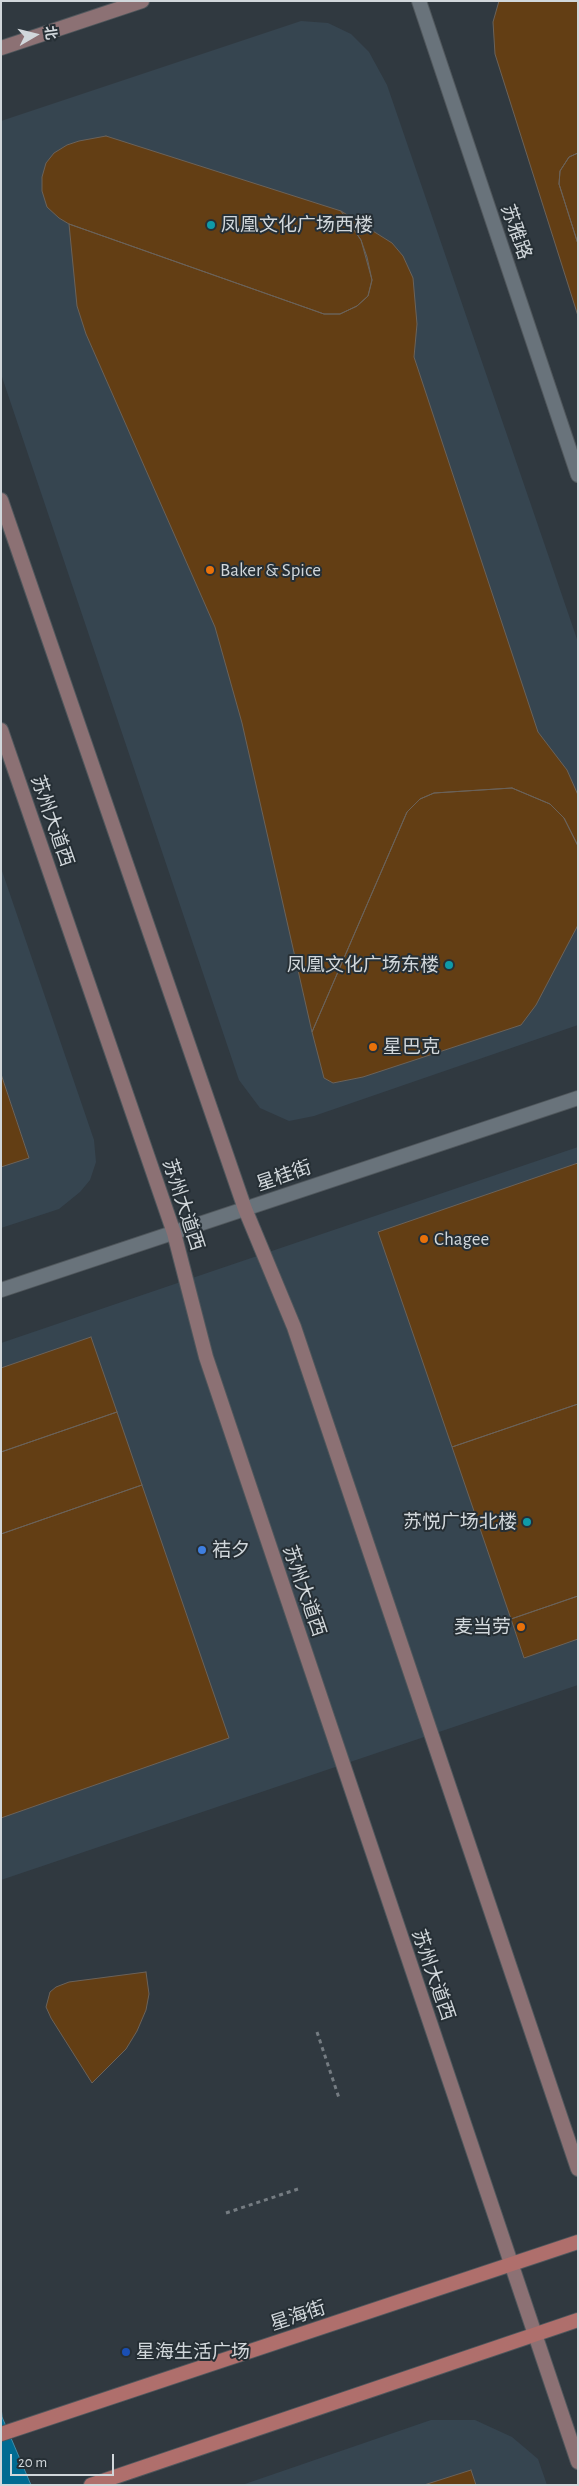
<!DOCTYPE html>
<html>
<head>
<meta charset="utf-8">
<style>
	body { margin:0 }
	#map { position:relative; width:579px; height:2486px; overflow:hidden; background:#303940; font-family:"Alegreya Sans","Noto Sans SC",sans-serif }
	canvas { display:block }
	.frame { position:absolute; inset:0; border:2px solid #d1d7db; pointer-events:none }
	.north { position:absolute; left:10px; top:10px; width:50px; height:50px; -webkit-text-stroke:4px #262f35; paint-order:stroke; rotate:82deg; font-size:14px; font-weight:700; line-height:20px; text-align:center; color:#d1d7db }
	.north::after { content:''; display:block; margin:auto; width:18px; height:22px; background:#d1d7db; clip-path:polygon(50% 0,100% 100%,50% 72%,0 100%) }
	.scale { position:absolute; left:10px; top:2454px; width:104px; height:22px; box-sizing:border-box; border:2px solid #d1d7db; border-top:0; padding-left:6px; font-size:15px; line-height:18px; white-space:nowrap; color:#d1d7db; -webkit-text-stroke:4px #262f35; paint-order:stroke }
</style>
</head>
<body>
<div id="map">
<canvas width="579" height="2486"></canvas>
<div class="frame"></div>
<div class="north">北</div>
<div class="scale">20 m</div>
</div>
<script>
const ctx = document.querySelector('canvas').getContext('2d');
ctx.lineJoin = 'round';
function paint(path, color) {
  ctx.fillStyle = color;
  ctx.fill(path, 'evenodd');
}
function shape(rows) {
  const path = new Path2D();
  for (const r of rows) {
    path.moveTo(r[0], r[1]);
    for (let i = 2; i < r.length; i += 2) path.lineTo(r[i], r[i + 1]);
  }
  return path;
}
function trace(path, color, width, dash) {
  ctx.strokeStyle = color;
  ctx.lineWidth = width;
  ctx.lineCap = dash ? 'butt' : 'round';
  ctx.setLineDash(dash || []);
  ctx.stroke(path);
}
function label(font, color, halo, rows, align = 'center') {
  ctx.font = font + ' "Alegreya Sans","Noto Sans SC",sans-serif';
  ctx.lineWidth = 4;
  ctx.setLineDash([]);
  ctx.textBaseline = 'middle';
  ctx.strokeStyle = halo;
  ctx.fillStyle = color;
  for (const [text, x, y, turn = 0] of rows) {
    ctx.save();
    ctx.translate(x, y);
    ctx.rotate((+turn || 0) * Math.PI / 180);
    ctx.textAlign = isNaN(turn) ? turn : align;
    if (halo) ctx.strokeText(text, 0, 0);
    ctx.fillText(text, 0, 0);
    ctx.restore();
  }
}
paint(shape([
	[301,21,328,23,351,34,369,52,387,85,578,642,578,1025,314,1116,289,1121,260,1108,239,1080,1,374,1,121],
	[1,868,94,1140,96,1162,90,1180,80,1192,59,1209,1,1228],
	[578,1147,578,1685,1,1880,1,1343],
	[431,2420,475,2420,512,2437,538,2459,547,2485,242,2485]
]), '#364550');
const water = shape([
	[1,2406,2,2417,31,2485,1,2485,1,2406]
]);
paint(water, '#006b92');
trace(water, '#3f8ba8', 1);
const building = shape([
	[499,1,578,1,578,153,569,157,560,171,559,184,578,244,578,316,495,54,493,22,499,1],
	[106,136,341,211,361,240,367,257,372,280,368,296,357,306,340,314,324,314,69,224,59,218,47,207,42,191,42,177,46,163,54,153,67,145,79,141,106,136],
	[578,153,578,244,559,184,560,171,569,157,578,153],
	[341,211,392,243,403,256,413,278,417,324,414,357,538,732,567,770,578,795,578,846,564,818,550,804,512,788,434,793,420,799,407,812,312,1032,242,723,215,627,86,334,77,306,69,224,324,314,340,314,357,306,368,296,372,280,361,240,341,211],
	[512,788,550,804,564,818,578,846,578,925,536,1005,521,1025,363,1077,333,1083,324,1078,312,1032,407,812,420,799,434,793,512,788],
	[1,1074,29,1158,1,1167,1,1074],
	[578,1163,578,1404,452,1447,378,1232,578,1163],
	[91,1337,117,1412,1,1452,1,1368,91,1337],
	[578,1404,578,1596,511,1619,452,1447,578,1404],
	[117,1412,142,1485,1,1534,1,1452,117,1412],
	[142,1485,229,1738,1,1818,1,1534,142,1485],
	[578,1596,578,1639,524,1658,511,1619,578,1596],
	[146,1972,149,1994,146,2010,137,2031,126,2049,92,2083,51,2018,46,2007,50,1992,56,1987,69,1982,146,1972],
	[471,2470,476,2485,424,2485,471,2470]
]);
paint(building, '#633e14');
trace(building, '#6b6259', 1);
const tertiary = shape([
	[419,1,578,475],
	[1,1290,578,1098]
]);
const secondary = shape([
	[1,48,142,1],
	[1,500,245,1209,294,1327,578,2169],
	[1,730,174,1233,206,1357,578,2462]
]);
const primary = shape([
	[1,2434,578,2242],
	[91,2485,578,2320]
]);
trace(tertiary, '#50575c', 16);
trace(secondary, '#50575c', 16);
trace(primary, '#50575c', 16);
trace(shape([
	[317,2032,339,2098],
	[226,2213,298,2189]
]), '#757c82', 3, [4, 4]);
trace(tertiary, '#69737b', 14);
trace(secondary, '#8c7174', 14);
trace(primary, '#af6f6c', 14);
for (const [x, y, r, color] of [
	[211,225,5,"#0f9aa8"],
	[210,570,5,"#e8710a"],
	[449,965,5,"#0f9aa8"],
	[373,1047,5,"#e8710a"],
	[424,1239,5,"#e8710a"],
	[527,1522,5,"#0f9aa8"],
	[202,1550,5,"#3f7fe0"],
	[521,1627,5,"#e8710a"],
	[126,2352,5,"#1a4fb4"]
]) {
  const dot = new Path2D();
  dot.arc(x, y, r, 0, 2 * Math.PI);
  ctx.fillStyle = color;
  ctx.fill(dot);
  trace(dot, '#262f35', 2);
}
label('19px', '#d1d7db', '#262f35', [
	["凤凰文化广场西楼",221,225],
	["Baker & Spice",220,570],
	["凤凰文化广场东楼",439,965,"right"],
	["星巴克",383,1047],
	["Chagee",434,1239],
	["苏悦广场北楼",517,1522,"right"],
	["袺夕",212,1550],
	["麦当劳",511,1627,"right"],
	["星海生活广场",136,2352]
], 'left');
label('19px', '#d1d7db', '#262f35', [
	["苏雅路",516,232,71],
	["苏州大道西",52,821,71],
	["星桂街",284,1176,-19],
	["苏州大道西",183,1205,72],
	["苏州大道西",304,1591,71],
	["苏州大道西",433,1975,71],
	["星海街",298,2316,-18]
]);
</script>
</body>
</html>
